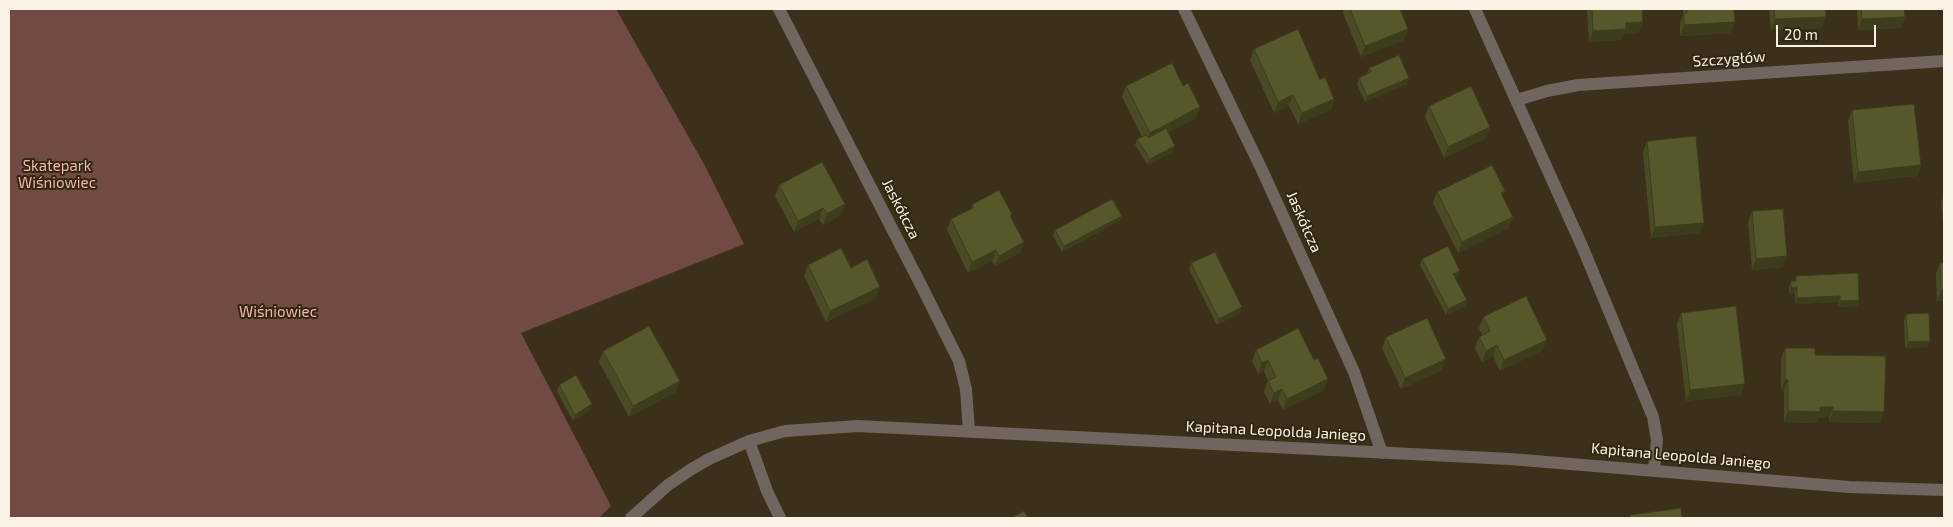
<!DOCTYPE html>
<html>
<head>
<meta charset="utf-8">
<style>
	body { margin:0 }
	#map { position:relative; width:1953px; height:527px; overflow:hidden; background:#3c301b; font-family:"Exo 2",sans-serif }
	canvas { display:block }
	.frame { position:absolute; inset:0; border:10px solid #f9f2e5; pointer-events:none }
	.scale { position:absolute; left:1776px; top:25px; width:100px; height:22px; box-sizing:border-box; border:2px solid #f9f2e5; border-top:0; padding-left:6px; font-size:15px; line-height:18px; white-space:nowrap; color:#f9f2e5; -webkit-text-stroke:4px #312611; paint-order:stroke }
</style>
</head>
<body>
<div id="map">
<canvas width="1953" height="527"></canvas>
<div class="frame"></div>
<div class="scale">20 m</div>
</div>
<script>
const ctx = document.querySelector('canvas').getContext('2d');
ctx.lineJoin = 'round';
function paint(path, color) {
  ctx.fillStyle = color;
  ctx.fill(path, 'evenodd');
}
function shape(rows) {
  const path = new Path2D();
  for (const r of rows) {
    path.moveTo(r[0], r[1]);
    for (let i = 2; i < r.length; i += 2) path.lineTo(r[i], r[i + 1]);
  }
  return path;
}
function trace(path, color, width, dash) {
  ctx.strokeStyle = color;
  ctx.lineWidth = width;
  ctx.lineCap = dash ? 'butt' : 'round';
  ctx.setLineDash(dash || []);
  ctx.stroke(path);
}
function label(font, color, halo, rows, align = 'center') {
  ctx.font = font + ' "Exo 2",sans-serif';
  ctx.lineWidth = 4;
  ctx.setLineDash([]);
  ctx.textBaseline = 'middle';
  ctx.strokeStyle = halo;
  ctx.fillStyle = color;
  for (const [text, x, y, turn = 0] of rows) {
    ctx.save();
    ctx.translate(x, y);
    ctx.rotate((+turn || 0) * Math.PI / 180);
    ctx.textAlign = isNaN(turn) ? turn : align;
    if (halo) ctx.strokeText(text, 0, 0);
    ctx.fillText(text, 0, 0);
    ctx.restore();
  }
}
paint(shape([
	[9,9,616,9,704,164,744,244,521,333,611,506,599,518,9,518]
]), '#724a44');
trace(shape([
	[779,9,922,287,959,361,966,389,969,431],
	[1184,9,1262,170,1354,372,1382,453],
	[1475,9,1582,246,1653,417,1657,440,1654,470],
	[1517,100,1547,91,1578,85,1944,61],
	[749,441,767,491,780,518],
	[631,518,668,485,690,470,709,459,749,441,785,431,858,426,1510,459,1849,487,1944,490]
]), '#71665f', 12);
paint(shape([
	[1344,9,1400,9,1404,40,1361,57,1343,13],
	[1587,9,1642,9,1639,33,1624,34,1622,40,1589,42],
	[1678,9,1734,9,1731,33,1680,36,1680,24,1683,15,1683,9,1678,10],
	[1769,9,1825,9,1822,28,1771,30],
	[1857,9,1904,9,1905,17,1901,28,1858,30],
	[1254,49,1320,80,1334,99,1331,110,1298,124,1289,106,1274,113,1250,60],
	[1369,68,1407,84,1365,102,1357,84,1359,78,1367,74],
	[1126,86,1196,118,1168,132,1173,152,1148,165,1135,145,1137,139,1142,137,1122,97],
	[1429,106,1490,127,1486,138,1444,158,1425,117],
	[1852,110,1921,165,1917,176,1854,183,1848,121],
	[1647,141,1700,233,1651,238,1643,152],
	[779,185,841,215,823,225,819,219,794,232,775,196],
	[1437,192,1509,228,1458,253,1433,203],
	[1944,196,1944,232,1941,202],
	[973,204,1012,214,1011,218,1024,242,1020,253,995,266,992,261,968,273,947,230,951,219,971,209],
	[1752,211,1783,267,1752,270,1748,222],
	[1122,216,1119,221,1062,252,1053,236,1055,230],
	[1422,259,1458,277,1455,278,1467,300,1465,306,1446,315,1420,265],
	[1191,263,1240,313,1217,325,1189,269],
	[1940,263,1944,263,1944,300,1937,301,1936,274],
	[808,265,851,268,876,298,826,322,804,276],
	[1796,276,1859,300,1857,306,1838,307,1838,302,1795,304,1795,293,1789,294,1789,287,1791,281,1795,281],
	[1681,313,1741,395,1686,401,1677,324],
	[1906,314,1928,347,1905,348,1904,320],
	[1483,317,1543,350,1500,371,1493,356,1482,362,1475,348,1479,337,1482,335,1479,328],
	[1386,337,1442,370,1401,389,1382,348],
	[1785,348,1815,355,1884,412,1880,423,1829,422,1829,418,1818,418,1816,423,1784,422,1784,391,1781,391,1781,359],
	[1256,350,1324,390,1283,410,1278,400,1270,404,1264,392,1268,381,1264,371,1258,374,1252,361],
	[603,351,676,392,629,417,599,362],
	[559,385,590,410,573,421,557,391]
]), '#4a4b24');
paint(shape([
	[1826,17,1822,28,1771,30,1775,19],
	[1905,17,1901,28,1858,30,1862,19],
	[1643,22,1639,33,1624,34,1622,40,1589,42,1593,31,1626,23],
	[1735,22,1731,33,1680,36,1684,25],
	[1408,29,1404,40,1361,57,1365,46],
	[1409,78,1407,84,1365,102,1367,96],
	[1293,95,1289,106,1274,113,1278,102],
	[1334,99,1331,110,1298,124,1302,113],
	[1200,107,1196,118,1146,144,1150,133],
	[1490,127,1486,138,1444,158,1448,147],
	[1175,146,1173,152,1148,165,1150,159],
	[1921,165,1917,176,1854,183,1858,172],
	[845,204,841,215,823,225,827,214],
	[823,208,819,219,794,232,798,221],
	[1122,216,1119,221,1062,252,1064,246],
	[1513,217,1509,228,1458,253,1462,242],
	[1704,223,1700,233,1651,238,1655,227],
	[1024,242,1020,253,995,266,999,256],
	[996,250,992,261,968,273,972,262],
	[1787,256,1783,267,1752,270,1756,259],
	[1460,271,1458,277,1451,280,1453,274],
	[880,287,876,298,826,322,830,311],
	[1797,287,1795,293,1789,294,1791,288],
	[1944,289,1944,300,1937,301,1941,290],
	[1840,296,1838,302,1795,304,1797,298],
	[1467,300,1465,306,1446,315,1448,309],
	[1859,300,1857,306,1838,307,1840,301],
	[1242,307,1240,313,1217,325,1219,319],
	[1547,340,1543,350,1500,371,1504,360],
	[1930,341,1928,347,1905,348,1908,342],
	[1497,345,1493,356,1482,362,1486,351],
	[1446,359,1442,370,1401,389,1405,378],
	[1268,360,1264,371,1258,374,1262,363],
	[1328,379,1324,390,1283,410,1287,399],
	[1785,380,1788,380,1784,391,1781,391],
	[680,381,676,392,629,417,633,406],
	[1745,384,1741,395,1686,401,1690,390],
	[1282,389,1278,400,1270,404,1274,393],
	[592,404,590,410,573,421,575,415],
	[1820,407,1833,407,1829,418,1818,418,1816,423,1784,422,1788,411],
	[1833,411,1884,412,1880,423,1829,422]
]), '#3c3d1d');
const building = shape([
	[1350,9,1400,9,1408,29,1365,46,1350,9],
	[1592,9,1642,9,1643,22,1626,23,1626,29,1593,31,1592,9],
	[1687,9,1734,9,1735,22,1684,25,1684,13,1687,13,1687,9],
	[1774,9,1825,9,1826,17,1775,19,1774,9],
	[1861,9,1904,9,1905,17,1862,19,1861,9],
	[1298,29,1320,80,1325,77,1334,99,1302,113,1293,95,1278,102,1254,49,1298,29],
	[1399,55,1409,78,1367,96,1359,78,1371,72,1369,68,1399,55],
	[1172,63,1183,86,1188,83,1200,107,1150,133,1126,86,1172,63],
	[1471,86,1490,127,1448,147,1429,106,1471,86],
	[1914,104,1921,165,1858,172,1852,110,1914,104],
	[1166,128,1175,146,1150,159,1137,139,1146,135,1148,138,1166,128],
	[1696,136,1704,223,1655,227,1647,141,1696,136],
	[822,162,845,204,827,214,823,208,798,221,779,185,822,162],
	[1492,165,1505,191,1501,193,1513,217,1462,242,1437,192,1492,165],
	[999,190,1012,214,1010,216,1024,242,999,256,996,250,972,262,951,219,973,208,973,204,999,190],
	[1112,199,1122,216,1064,246,1055,230,1112,199],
	[1783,209,1787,256,1756,259,1752,211,1783,209],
	[1448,246,1460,271,1453,274,1467,300,1448,309,1422,259,1448,246],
	[841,248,851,268,867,259,880,287,830,311,808,265,841,248],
	[1215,252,1242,307,1219,319,1191,263,1215,252],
	[1940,263,1944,263,1944,289,1941,290,1940,263],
	[1858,273,1859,300,1840,301,1840,296,1797,298,1797,287,1791,288,1791,281,1796,281,1796,276,1858,273],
	[1526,296,1547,340,1504,360,1497,345,1486,351,1479,337,1490,331,1483,317,1526,296],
	[1736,306,1745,384,1690,390,1681,313,1736,306],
	[1929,313,1930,341,1908,342,1906,314,1929,313],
	[1427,318,1446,359,1405,378,1386,337,1427,318],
	[649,326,680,381,633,406,603,351,649,326],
	[1298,328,1314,360,1318,358,1328,379,1287,399,1282,389,1274,393,1268,381,1276,377,1268,360,1262,363,1256,350,1298,328],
	[1785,348,1815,348,1815,355,1886,356,1884,412,1833,411,1833,407,1820,407,1820,412,1788,411,1788,380,1785,380,1785,348],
	[576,375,592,404,575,415,559,385,576,375],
	[1681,508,1682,518,1630,518,1630,515,1681,508],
	[1024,511,1028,518,1011,518,1024,511]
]);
paint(building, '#56572a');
trace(building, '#3c3d1d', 1);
label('15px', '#f9f2e5', '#312611', [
	["Szczygłów",1729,59,-4],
	["Jaskółcza",901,209,63],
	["Jaskółcza",1304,222,66],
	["Kapitana Leopolda Janiego",1276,431,3],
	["Kapitana Leopolda Janiego",1681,456,5]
]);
label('15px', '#f6b6ad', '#312611', [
	["Skatepark",57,166],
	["Wiśniowiec",57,183],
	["Wiśniowiec",278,312]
]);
</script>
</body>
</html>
